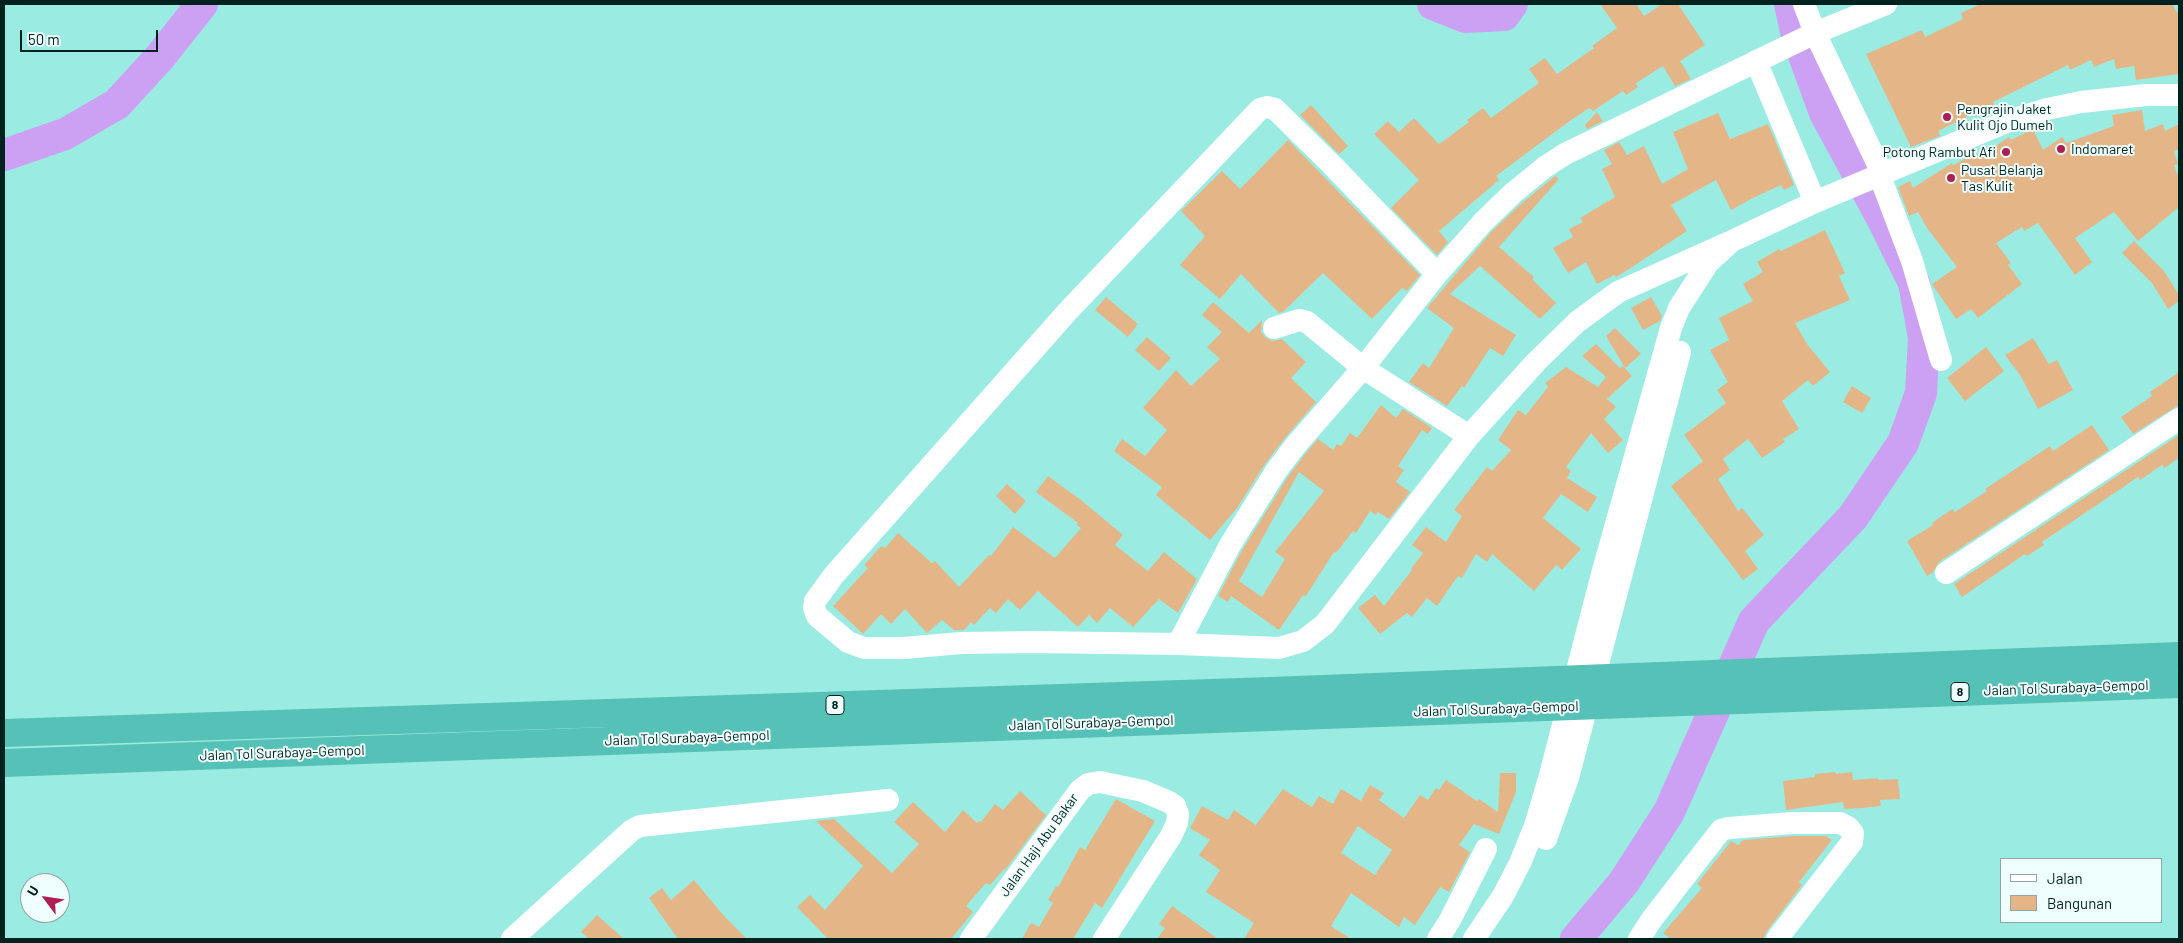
<!DOCTYPE html>
<html>
<head>
<meta charset="utf-8">
<style>
	body { margin:0 }
	#map { position:relative; width:2183px; height:943px; overflow:hidden; background:#9aece3; font-family:Barlow,sans-serif }
	canvas { display:block }
	.frame { position:absolute; inset:0; border:5px solid #00221f; pointer-events:none }
	.legend { position:absolute; left:2000px; top:858px; width:162px; height:65px; box-sizing:border-box; background:#effffd; border:1px solid #8fa7a4; margin:0; padding:6px 9px; list-style:none; font-size:15px; color:#00221f }
	.legend li { display:flex; align-items:center; gap:10px; height:25px }
	.legend b { width:25px; border:1px solid #8fa7a4 }
	.north { position:absolute; left:20px; top:873px; width:50px; height:50px; box-sizing:border-box; background:#effffd; border:1px solid #8fa7a4; border-radius:50%; rotate:301deg; font-size:14px; font-weight:700; line-height:20px; text-align:center; color:#00221f }
	.north::after { content:''; display:block; margin:auto; width:18px; height:22px; background:#af1e51; clip-path:polygon(50% 0,100% 100%,50% 72%,0 100%) }
	.scale { position:absolute; left:20px; top:30px; width:138px; height:22px; box-sizing:border-box; border:2px solid #00221f; border-top:0; padding-left:6px; font-size:15px; line-height:18px; white-space:nowrap; color:#00221f; -webkit-text-stroke:4px #effffd; paint-order:stroke }
</style>
</head>
<body>
<div id="map">
<canvas width="2183" height="943"></canvas>
<div class="frame"></div>
<ul class="legend">
<li><b style="height:6px;background:#fff"></b>Jalan</li>
<li><b style="height:14px;background:#e4b687"></b>Bangunan</li>
</ul>
<div class="north">U</div>
<div class="scale">50 m</div>
</div>
<script>
const ctx = document.querySelector('canvas').getContext('2d');
ctx.lineJoin = 'round';
function shape(rows) {
  const path = new Path2D();
  for (const r of rows) {
    path.moveTo(r[0], r[1]);
    for (let i = 2; i < r.length; i += 2) path.lineTo(r[i], r[i + 1]);
  }
  return path;
}
function trace(path, color, width, dash) {
  ctx.strokeStyle = color;
  ctx.lineWidth = width;
  ctx.lineCap = dash ? 'butt' : 'round';
  ctx.setLineDash(dash || []);
  ctx.stroke(path);
}
function paint(path, color) {
  ctx.fillStyle = color;
  ctx.fill(path, 'evenodd');
}
function label(font, color, halo, rows, align = 'center') {
  ctx.font = font + ' Barlow,sans-serif';
  ctx.lineWidth = 4;
  ctx.setLineDash([]);
  ctx.textBaseline = 'middle';
  ctx.strokeStyle = halo;
  ctx.fillStyle = color;
  for (const [text, x, y, turn = 0] of rows) {
    ctx.save();
    ctx.translate(x, y);
    ctx.rotate((+turn || 0) * Math.PI / 180);
    ctx.textAlign = isNaN(turn) ? turn : align;
    if (halo) ctx.strokeText(text, 0, 0);
    ctx.fillText(text, 0, 0);
    ctx.restore();
  }
}
trace(shape([
	[1433,4,1466,17,1504,15,1512,4],
	[4,155,65,134,117,104,160,57,202,4],
	[1576,939,1624,882,1669,812,1754,621,1853,517,1903,443,1921,393,1924,338,1914,283,1884,222,1825,113,1797,36,1790,4]
]), '#cca1f4', 32);
paint(shape([
	[1600,4,1636,4,1644,16,1662,4,1678,4,1705,45,1680,61,1691,79,1675,86,1663,66,1636,83,1638,87,1626,95,1623,91,1593,111,1589,108,1567,123,1496,176,1499,180,1439,231,1448,242,1437,255,1391,208,1419,180,1374,134,1388,121,1399,132,1414,118,1439,144,1469,122,1467,120,1483,108,1491,118,1539,83,1529,69,1545,58,1557,74,1594,48,1592,46,1617,28],
	[1981,4,2172,4,2179,15,2179,74,2136,80,2134,66,2116,69,2114,59,2094,67,2091,60,2070,70,2068,65,1993,102,1996,108,1975,117,1973,114,1938,131,1940,136,1911,147,1866,54,1922,30,1925,37,1963,19,1961,13],
	[1311,105,1348,146,1339,154,1300,115],
	[2142,110,2145,131,2163,124,2165,131,2179,124,2179,149,2174,152,2178,164,2174,165,2179,179,2179,207,2138,241,2114,212,2075,238,2092,262,2075,275,2038,223,2024,231,2022,227,1996,243,2011,263,2008,265,2022,284,1978,318,1971,309,1956,319,1932,284,1957,267,1927,228,1918,212,1909,216,1898,187,1910,181,1913,188,1952,163,1953,165,1973,155,1974,157,1989,146,1991,149,2009,137,2011,140,2033,129,2043,150,2062,137,2066,143,2114,126,2112,115],
	[1597,112,1603,121,1587,129,1585,125],
	[1718,113,1730,139,1768,124,1794,185,1784,190,1781,185,1753,198,1731,210,1716,180,1671,205,1687,231,1629,269,1616,277,1614,275,1597,284,1586,262,1568,273,1553,248,1573,237,1569,229,1583,222,1580,218,1615,197,1602,169,1612,164,1604,150,1619,142,1627,155,1644,146,1662,184,1688,169,1673,132],
	[1288,140,1420,275,1407,291,1402,288,1372,319,1323,273,1284,311,1279,313,1241,274,1220,299,1180,265,1205,236,1181,211,1222,171,1240,189],
	[1555,176,1559,179,1499,247,1534,277,1532,279,1556,303,1540,319,1480,266,1450,294,1516,335,1503,356,1490,348,1464,388,1462,386,1447,406,1409,382,1423,363,1429,368,1454,328,1427,308,1492,231,1522,203],
	[1825,230,1845,273,1839,276,1850,300,1795,323,1807,344,1830,372,1813,386,1808,380,1782,401,1799,429,1783,439,1785,442,1762,458,1748,439,1723,459,1730,470,1718,479,1738,511,1742,508,1764,535,1745,551,1758,569,1743,580,1671,486,1703,461,1684,435,1726,403,1717,390,1728,382,1710,350,1729,340,1719,318,1753,301,1743,284,1763,272,1757,262,1779,249,1781,251],
	[2134,241,2164,271,2179,295,2179,301,2168,309,2152,283,2122,253],
	[1106,297,1138,324,1128,337,1095,310],
	[1651,297,1662,316,1660,321,1643,330,1631,308],
	[1213,302,1249,333,1262,320,1261,332,1265,337,1272,341,1282,339,1306,362,1291,378,1316,402,1285,438,1265,464,1237,508,1210,540,1156,495,1162,487,1114,451,1122,439,1145,456,1167,430,1143,408,1176,370,1191,386,1220,359,1207,347,1222,332,1202,315],
	[1615,328,1641,354,1625,368,1606,336],
	[1147,337,1171,358,1159,371,1135,350],
	[2033,338,2049,364,2057,360,2073,390,2038,409,2020,375,2005,355],
	[1596,344,1620,368,1623,366,1632,376,1607,399,1616,407,1604,419,1623,440,1608,453,1591,433,1566,467,1571,471,1567,478,1597,497,1588,512,1561,494,1543,518,1581,549,1562,570,1556,565,1534,591,1492,554,1487,562,1476,554,1462,578,1458,576,1437,606,1427,598,1412,617,1407,613,1380,634,1358,608,1375,595,1384,606,1412,570,1411,569,1423,553,1412,545,1426,527,1446,542,1462,516,1454,510,1487,467,1492,471,1511,450,1498,440,1518,410,1526,415,1548,387,1545,383,1566,367,1598,387,1606,377,1582,356],
	[1986,347,2004,371,1965,401,1947,378],
	[2179,372,2179,405,2133,434,2121,417,2152,396,2150,392],
	[1852,386,1871,398,1862,413,1843,402],
	[1381,405,1396,418,1403,409,1432,428,1428,434,1422,430,1398,466,1404,470,1396,482,1410,492,1389,519,1378,512,1376,515,1370,511,1356,533,1353,531,1336,553,1334,552,1306,596,1303,595,1279,630,1231,596,1228,602,1218,596,1241,552,1287,478,1305,454,1318,439,1333,450,1337,444,1341,446,1350,433,1357,438],
	[1299,472,1324,491,1275,552,1285,559,1262,597,1239,581],
	[2092,425,2109,450,1939,562,1933,572,1927,576,1907,541,1933,525,1932,523,1952,509,1955,512,1987,491,1985,489,2050,446,2053,451],
	[2179,435,2179,458,2164,468,2162,465,2140,480,2138,477,2042,542,2044,545,2027,556,2025,554,1962,597,1954,584],
	[1048,476,1081,500,1123,535,1115,545,1148,571,1164,552,1197,579,1178,613,1159,599,1133,627,1110,608,1097,623,1089,615,1078,627,1038,591,1020,610,1008,599,996,613,990,608,974,625,971,622,964,630,954,630,942,620,927,633,905,609,891,624,881,614,863,634,833,606,868,568,864,565,881,546,885,548,898,533,932,563,935,561,959,587,989,555,991,556,1013,527,1055,558,1081,528,1077,525,1078,523,1036,492],
	[1007,484,1026,501,1015,514,996,496],
	[1835,772,1836,774,1852,772,1853,780,1878,778,1878,780,1898,779,1900,799,1880,800,1881,806,1862,808,1844,809,1843,802,1786,810,1783,781,1815,777,1815,774],
	[1500,773,1516,773,1516,792,1499,834,1474,824,1459,845,1470,852,1449,892,1440,887,1415,925,1404,917,1399,927,1351,893,1331,926,1351,939,1244,939,1254,923,1206,892,1220,870,1199,855,1210,840,1190,828,1202,806,1228,820,1234,810,1256,825,1283,789,1312,807,1319,796,1333,804,1341,789,1361,801,1370,785,1384,793,1379,800,1404,818,1420,795,1428,800,1436,788,1439,790,1446,780,1477,801,1479,799,1498,812],
	[1358,826,1392,850,1375,875,1341,853],
	[1020,791,1046,815,1005,870,1004,869,990,885,986,883,966,906,973,912,951,939,828,939,797,907,810,895,825,910,863,866,816,821,834,819,892,873,919,844,894,822,913,802,945,832,963,810,977,823,979,821,981,822,995,804,1003,810],
	[1116,799,1155,821,1102,908,1095,903,1073,939,1022,939,1031,923,1039,927,1053,903,1048,900,1056,886,1058,887,1080,847,1085,850],
	[1793,836,1826,836,1832,840,1799,882,1802,885,1767,931,1763,939,1671,939,1663,933,1702,888,1697,884,1731,841,1738,845,1743,840],
	[694,880,724,916,747,939,678,939,649,898,662,888,671,900],
	[1172,906,1218,939,1157,939,1165,928,1159,924],
	[597,915,624,939,589,939,581,932]
]), '#e4b687');
trace(shape([
	[1804,4,1815,33,1882,173],
	[1756,61,1815,202],
	[1879,174,1912,261,1941,360],
	[1437,274,1333,166,1275,109,1267,107,1260,109,1068,311,834,575,815,601,814,608,817,616,848,642,864,648,904,648,961,643,1035,642,1178,644,1279,648,1303,641,1325,624,1469,436,1536,362,1577,322,1618,292,1732,241],
	[1274,328,1299,320,1307,322,1363,368,1469,436],
	[1946,573,2179,419],
	[1178,644,1230,545,1276,471,1295,446,1363,368,1437,274,1483,222,1513,193,1545,167,1565,154,1815,33,1886,4],
	[1546,839,1568,778,1680,352],
	[512,939,632,830,640,826,888,800],
	[971,939,1080,790,1088,784,1100,782,1143,791,1169,802,1175,806,1178,814,1177,823,1171,836,1104,939],
	[1438,939,1450,920,1486,849],
	[1474,939,1503,896,1520,863,1535,826,1550,775,1602,574,1671,328,1679,308,1708,263,1732,241,1815,202,2011,120,2047,109,2081,102,2146,95,2179,95],
	[1639,939,1652,919,1721,830,1729,828,1792,823,1840,823,1848,827,1853,833,1852,842,1777,939]
]), '#fff', 22);
trace(shape([
	[4,733,1271,691,2179,656],
	[4,763,2179,684]
]), '#56c1b7', 28);
for (const [x, y, r, color] of [
	[1947,117,5,"#af1e51"],
	[2061,149,5,"#af1e51"],
	[2006,152,5,"#af1e51"],
	[1951,178,5,"#af1e51"]
]) {
  const dot = new Path2D();
  dot.arc(x, y, r, 0, 2 * Math.PI);
  ctx.fillStyle = color;
  ctx.fill(dot);
  trace(dot, '#effffd', 2);
}
for (const [x, y, w] of [
	[1960,692,18],
	[835,705,18]
]) {
  const box = new Path2D();
  box.roundRect(x - w / 2, y - 9.5, w, 19, 4);
  ctx.fillStyle = '#effffd';
  ctx.fill(box);
  trace(box, '#00221f', 1);
}
label('bold 12px', '#00221f', null, [
	["8",1960,692],
	["8",835,705]
]);
label('14px', '#00221f', '#effffd', [
	["Pengrajin Jaket",1957,109],
	["Kulit Ojo Dumeh",1957,125],
	["Indomaret",2071,149],
	["Potong Rambut Afi",1996,152,"right"],
	["Pusat Belanja",1961,170],
	["Tas Kulit",1961,186]
], 'left');
label('14px', '#00221f', '#effffd', [
	["Jalan Tol Surabaya–Gempol",2066,688,-2],
	["Jalan Tol Surabaya–Gempol",1496,709,-2],
	["Jalan Tol Surabaya–Gempol",1091,723,-2],
	["Jalan Tol Surabaya–Gempol",687,738,-2],
	["Jalan Tol Surabaya–Gempol",282,753,-2],
	["Jalan Haji Abu Bakar",1039,845,-54]
]);
</script>
</body>
</html>
